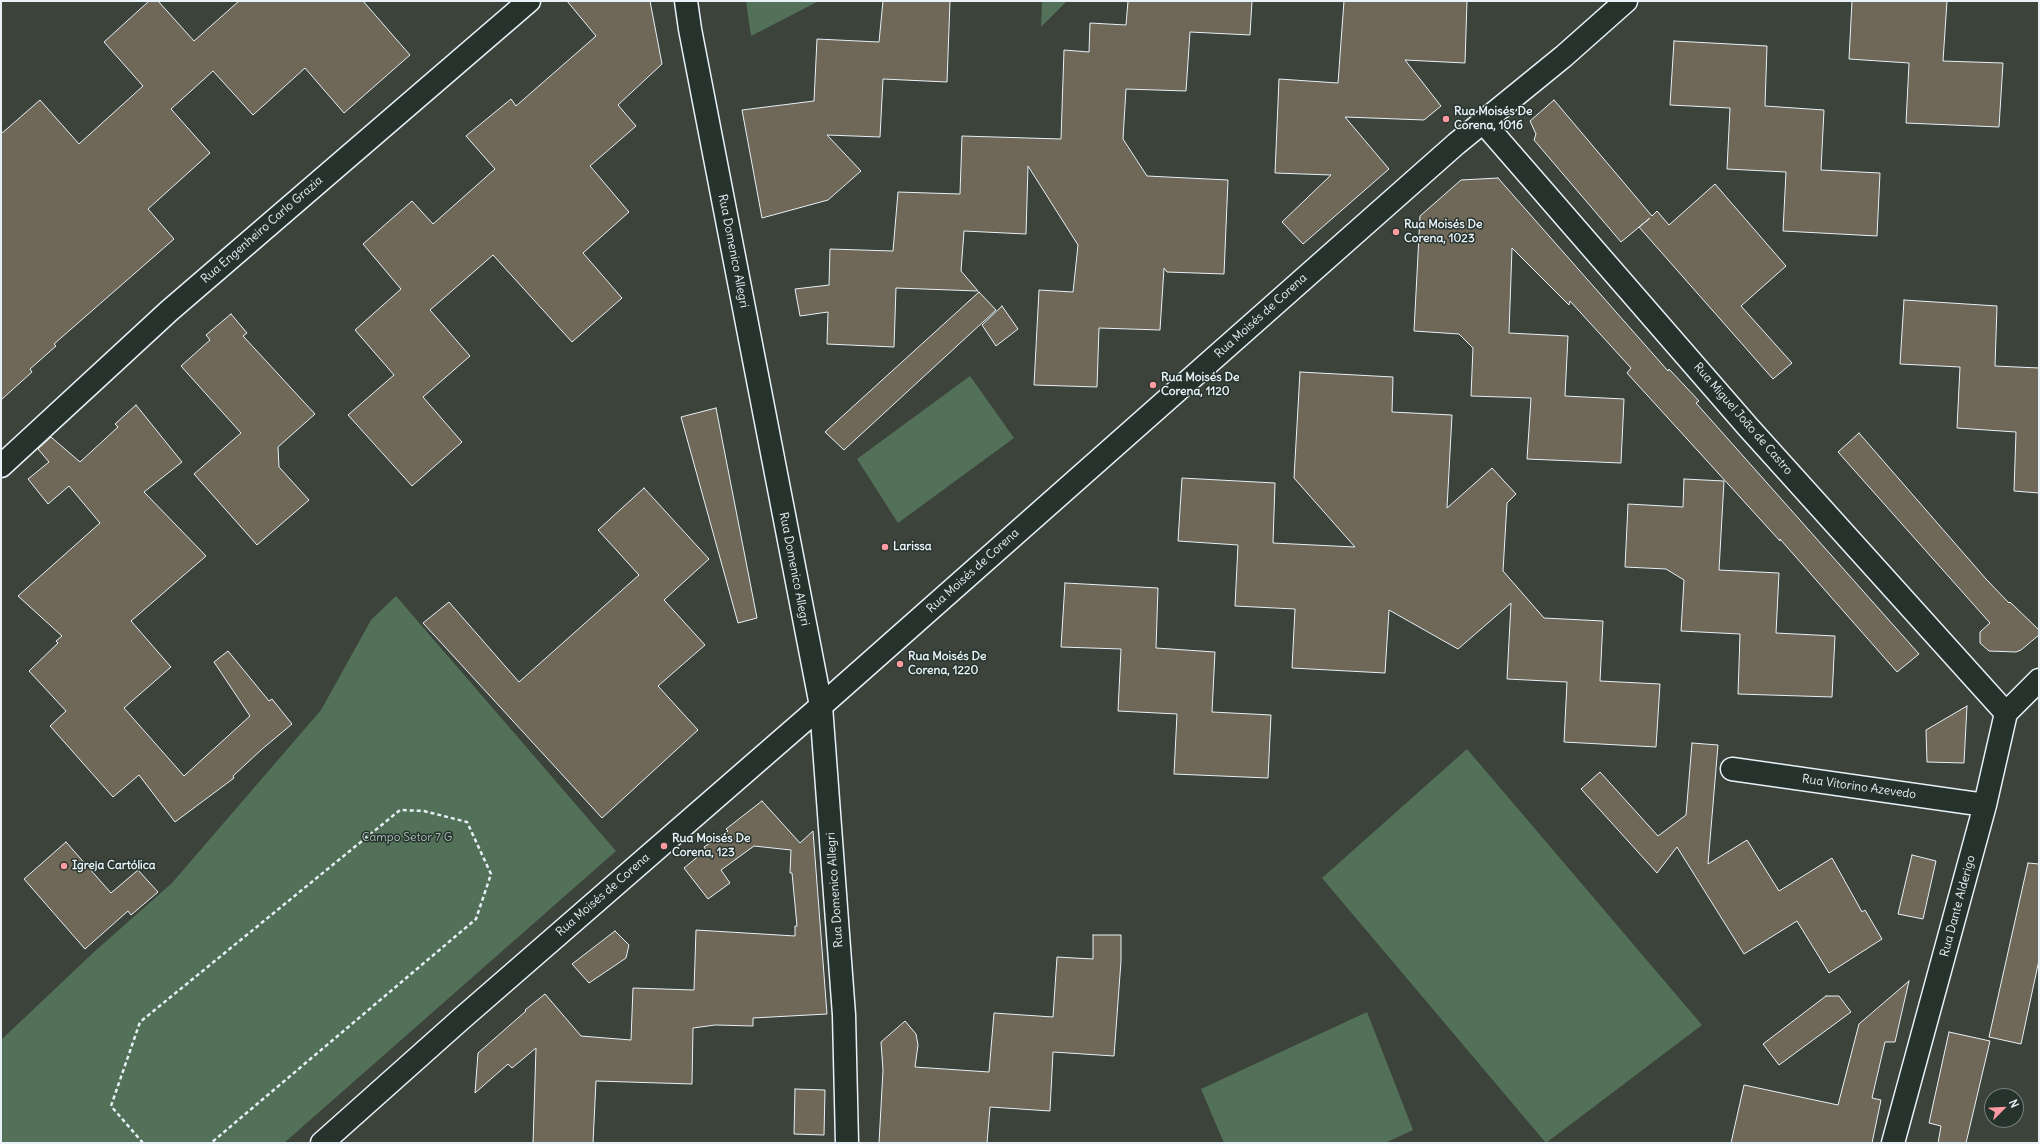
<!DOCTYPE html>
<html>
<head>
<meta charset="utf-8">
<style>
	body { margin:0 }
	#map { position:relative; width:2040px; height:1144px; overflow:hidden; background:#3c433a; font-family:Delius,sans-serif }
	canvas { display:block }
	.frame { position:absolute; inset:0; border:2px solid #e8f1f8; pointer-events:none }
	.north { position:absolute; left:1984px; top:1088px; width:40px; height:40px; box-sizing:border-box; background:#26332d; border:1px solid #747f7e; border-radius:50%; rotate:66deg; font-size:11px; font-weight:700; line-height:16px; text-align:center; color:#e8f1f8 }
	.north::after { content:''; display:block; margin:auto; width:14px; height:18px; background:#ff9aa2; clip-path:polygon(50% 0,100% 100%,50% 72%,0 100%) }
</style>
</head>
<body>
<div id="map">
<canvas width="2040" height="1144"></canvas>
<div class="frame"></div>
<div class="north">N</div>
</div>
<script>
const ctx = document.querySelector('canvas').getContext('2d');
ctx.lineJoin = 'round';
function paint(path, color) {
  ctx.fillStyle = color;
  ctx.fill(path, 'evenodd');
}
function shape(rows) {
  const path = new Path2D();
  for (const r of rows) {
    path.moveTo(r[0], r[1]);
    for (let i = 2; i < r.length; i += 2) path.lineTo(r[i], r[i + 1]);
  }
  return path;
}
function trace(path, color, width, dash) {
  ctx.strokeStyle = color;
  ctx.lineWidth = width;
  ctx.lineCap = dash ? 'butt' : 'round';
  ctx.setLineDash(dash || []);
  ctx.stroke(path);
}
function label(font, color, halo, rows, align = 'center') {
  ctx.font = font + ' Delius,sans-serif';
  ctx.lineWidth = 3;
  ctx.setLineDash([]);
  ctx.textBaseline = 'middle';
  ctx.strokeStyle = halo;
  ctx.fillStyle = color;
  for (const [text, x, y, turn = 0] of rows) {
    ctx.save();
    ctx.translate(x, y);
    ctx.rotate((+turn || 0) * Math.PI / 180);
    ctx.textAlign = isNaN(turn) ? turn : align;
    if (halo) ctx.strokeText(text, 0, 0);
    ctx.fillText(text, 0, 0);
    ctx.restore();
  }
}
paint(shape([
	[746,1,819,1,751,36],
	[1042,1,1067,1,1041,27],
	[970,376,1014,438,898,523,857,459],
	[396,596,616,851,284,1143,1,1143,1,1040,94,952,172,883,321,710,371,620],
	[1467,749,1702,1025,1546,1143,1322,878],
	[1367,1012,1413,1130,1385,1143,1224,1143,1201,1089]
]), '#537159');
const building = shape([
	[149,1,158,1,194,41,239,1,363,1,410,55,344,113,305,68,253,115,213,71,171,109,210,153,148,209,174,239,54,344,56,346,30,369,32,372,1,400,1,134,40,100,79,144,143,86,104,42,149,1],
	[567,1,650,1,662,64,618,105,636,126,590,166,629,212,583,253,622,298,572,342,493,255,430,310,470,356,423,397,462,442,412,486,348,415,394,375,355,330,401,289,363,244,412,201,433,224,495,169,466,136,511,99,516,106,596,36,567,1],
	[883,1,950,1,947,82,883,79,880,137,827,135,861,171,828,200,762,218,742,110,814,101,817,39,879,42,883,1],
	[1128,1,1252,1,1250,35,1190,32,1186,91,1126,89,1123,139,1147,176,1228,180,1224,274,1167,272,1164,268,1160,330,1099,328,1097,387,1034,385,1039,290,1073,292,1078,245,1028,166,1026,234,964,231,961,271,978,291,896,288,894,347,827,344,828,312,800,316,795,289,829,285,830,249,893,251,898,192,960,194,962,136,1061,139,1064,50,1089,52,1090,23,1126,25,1128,1],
	[1344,1,1467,1,1465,63,1405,60,1441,106,1424,120,1345,117,1389,169,1303,244,1282,222,1331,175,1275,173,1279,79,1338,83,1344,1],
	[1852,1,1947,1,1943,61,2003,63,1999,127,1906,123,1909,63,1849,59,1852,1],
	[1674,41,1767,46,1765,106,1824,110,1821,170,1880,173,1877,236,1783,231,1786,172,1727,169,1730,108,1670,105,1674,41],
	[1554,100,1652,216,1657,211,1669,225,1715,184,1786,266,1741,306,1792,363,1773,379,1639,227,1650,218,1621,242,1534,140,1536,134,1530,121,1554,100],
	[1498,178,1668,371,1669,369,1699,401,1696,403,1919,654,1897,672,1780,539,1780,541,1627,373,1631,368,1570,301,1569,305,1512,248,1509,333,1568,336,1565,396,1624,399,1621,463,1527,459,1531,398,1471,396,1473,348,1459,334,1414,331,1420,216,1461,180,1498,178],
	[979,292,996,310,844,450,825,432,979,292],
	[1904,300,1997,306,1995,366,2039,368,2039,493,2014,491,2016,432,1957,428,1960,367,1900,364,1904,300],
	[1002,306,1018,329,996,346,982,325,1002,306],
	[231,314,247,333,243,336,315,414,278,447,279,467,309,500,257,545,194,474,241,433,181,366,210,340,206,335,231,314],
	[1300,372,1393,377,1392,412,1452,415,1447,508,1492,468,1516,494,1507,503,1503,571,1544,618,1603,621,1600,681,1660,684,1656,747,1564,742,1567,682,1507,679,1511,603,1458,649,1389,610,1385,673,1292,668,1295,609,1235,606,1238,545,1178,541,1182,478,1275,483,1273,543,1355,547,1294,478,1300,372],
	[136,405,182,462,144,492,206,556,131,621,171,667,124,708,184,776,250,716,214,662,228,651,269,701,272,699,292,724,261,750,233,776,234,778,175,822,139,775,113,797,50,726,66,711,29,671,58,643,56,641,62,636,18,596,100,523,69,486,48,504,28,479,49,462,38,449,51,437,80,462,118,427,115,424,136,405],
	[716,408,757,618,738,623,681,417,716,408],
	[1859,433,1986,579,2009,603,2010,602,2039,630,2039,635,2021,650,2016,652,1989,651,1980,643,1980,632,1990,623,1838,452,1859,433],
	[1684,479,1724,481,1719,570,1779,573,1776,633,1835,636,1832,697,1738,694,1740,634,1681,631,1684,580,1666,569,1625,567,1628,504,1683,507,1684,479],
	[644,488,709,559,664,600,705,645,658,686,698,730,602,818,423,623,449,602,519,682,639,575,598,530,644,488],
	[1065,583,1158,588,1156,648,1215,652,1212,712,1271,715,1268,778,1174,774,1177,714,1118,711,1121,649,1061,647,1065,583],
	[1967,706,1964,763,1927,762,1926,730,1967,706],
	[1692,743,1718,745,1708,864,1747,840,1779,891,1832,858,1862,912,1865,910,1882,939,1829,973,1797,921,1744,954,1677,847,1657,873,1581,789,1600,772,1658,836,1686,815,1692,743],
	[762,801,800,843,813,831,827,1014,753,1018,753,1026,715,1025,693,1028,692,1084,596,1081,593,1143,533,1143,536,1048,512,1068,508,1064,475,1093,478,1053,526,1011,525,1010,545,994,581,1036,631,1040,633,988,694,990,696,930,795,936,795,926,797,926,792,873,790,873,791,850,754,846,721,870,730,883,708,899,684,868,706,850,704,847,728,831,726,829,762,801],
	[66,842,111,893,138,870,158,892,131,915,128,911,85,949,24,879,66,842],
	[1912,855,1936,861,1923,919,1898,914,1912,855],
	[2028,863,2039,864,2039,960,2021,1044,1989,1037,2028,863],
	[615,931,629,945,626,958,589,983,572,964,615,931],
	[1093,935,1121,935,1121,961,1114,1056,1053,1052,1050,1111,990,1107,987,1143,879,1143,883,1070,881,1042,905,1021,916,1034,918,1045,915,1067,989,1072,994,1013,1053,1017,1057,957,1093,959,1093,935],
	[1909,981,1895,1042,1885,1042,1872,1098,1881,1100,1872,1143,1731,1143,1744,1085,1838,1105,1859,1024,1909,981],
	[1826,996,1839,996,1851,1012,1779,1065,1763,1044,1826,996],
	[1949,1032,1990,1041,1966,1143,1938,1143,1941,1126,1929,1123,1949,1032],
	[795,1089,825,1090,824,1135,794,1134,795,1089]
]);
paint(building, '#6f6758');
trace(building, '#e8f1f8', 1);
const street = shape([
	[686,1,690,29,821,706,844,1015,847,1143],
	[1483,122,1748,427,2006,713],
	[1,466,169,311,529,1],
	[1732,769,1985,805],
	[322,1143,460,1020,821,706,1456,144,1564,56,1626,1],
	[1893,1143,1985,805,2006,713,2039,680]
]);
trace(street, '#e8f1f8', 25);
trace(shape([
	[143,1143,111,1106,140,1022,400,810,424,811,467,822,491,874,476,919,211,1143]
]), '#e8f1f8', 2.5, [4, 3]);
trace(street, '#26332d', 22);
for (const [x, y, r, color] of [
	[1446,119,4,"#ff9aa2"],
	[1396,232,4,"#ff9aa2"],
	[1153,385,4,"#ff9aa2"],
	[885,547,4,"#ff9aa2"],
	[900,664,4,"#ff9aa2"],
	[664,846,4,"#ff9aa2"],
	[64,866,4,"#ff9aa2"]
]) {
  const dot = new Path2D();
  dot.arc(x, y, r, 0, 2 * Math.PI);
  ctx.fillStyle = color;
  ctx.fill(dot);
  trace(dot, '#26332d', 1.5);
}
label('bold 12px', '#e8f1f8', '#26332d', [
	["Rua Moisés De",1454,112],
	["Corena, 1016",1454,126],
	["Rua Moisés De",1404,225],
	["Corena, 1023",1404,239],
	["Rua Moisés De",1161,378],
	["Corena, 1120",1161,392],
	["Larissa",893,547],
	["Rua Moisés De",908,657],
	["Corena, 1220",908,671],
	["Rua Moisés De",672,839],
	["Corena, 123",672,853],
	["Igreja Cartólica",72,866]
], 'left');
label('12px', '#e8f1f8', '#26332d', [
	["Rua Engenheiro Carlo Grazia",262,230,-41],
	["Rua Domenico Allegri",733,251,79],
	["Rua Moisés de Corena",1261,316,-42],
	["Rua Miguel João de Castro",1743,419,49],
	["Rua Domenico Allegri",794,569,79],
	["Rua Moisés de Corena",973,571,-42],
	["Rua Vitorino Azevedo",1859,787,8],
	["Rua Domenico Allegri",835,890,-94],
	["Rua Moisés de Corena",603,895,-41],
	["Rua Dante Alderigo",1958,906,-75]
]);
label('12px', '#acbeb8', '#26332d', [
	["Campo Setor 7 G",407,838]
]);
</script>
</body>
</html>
